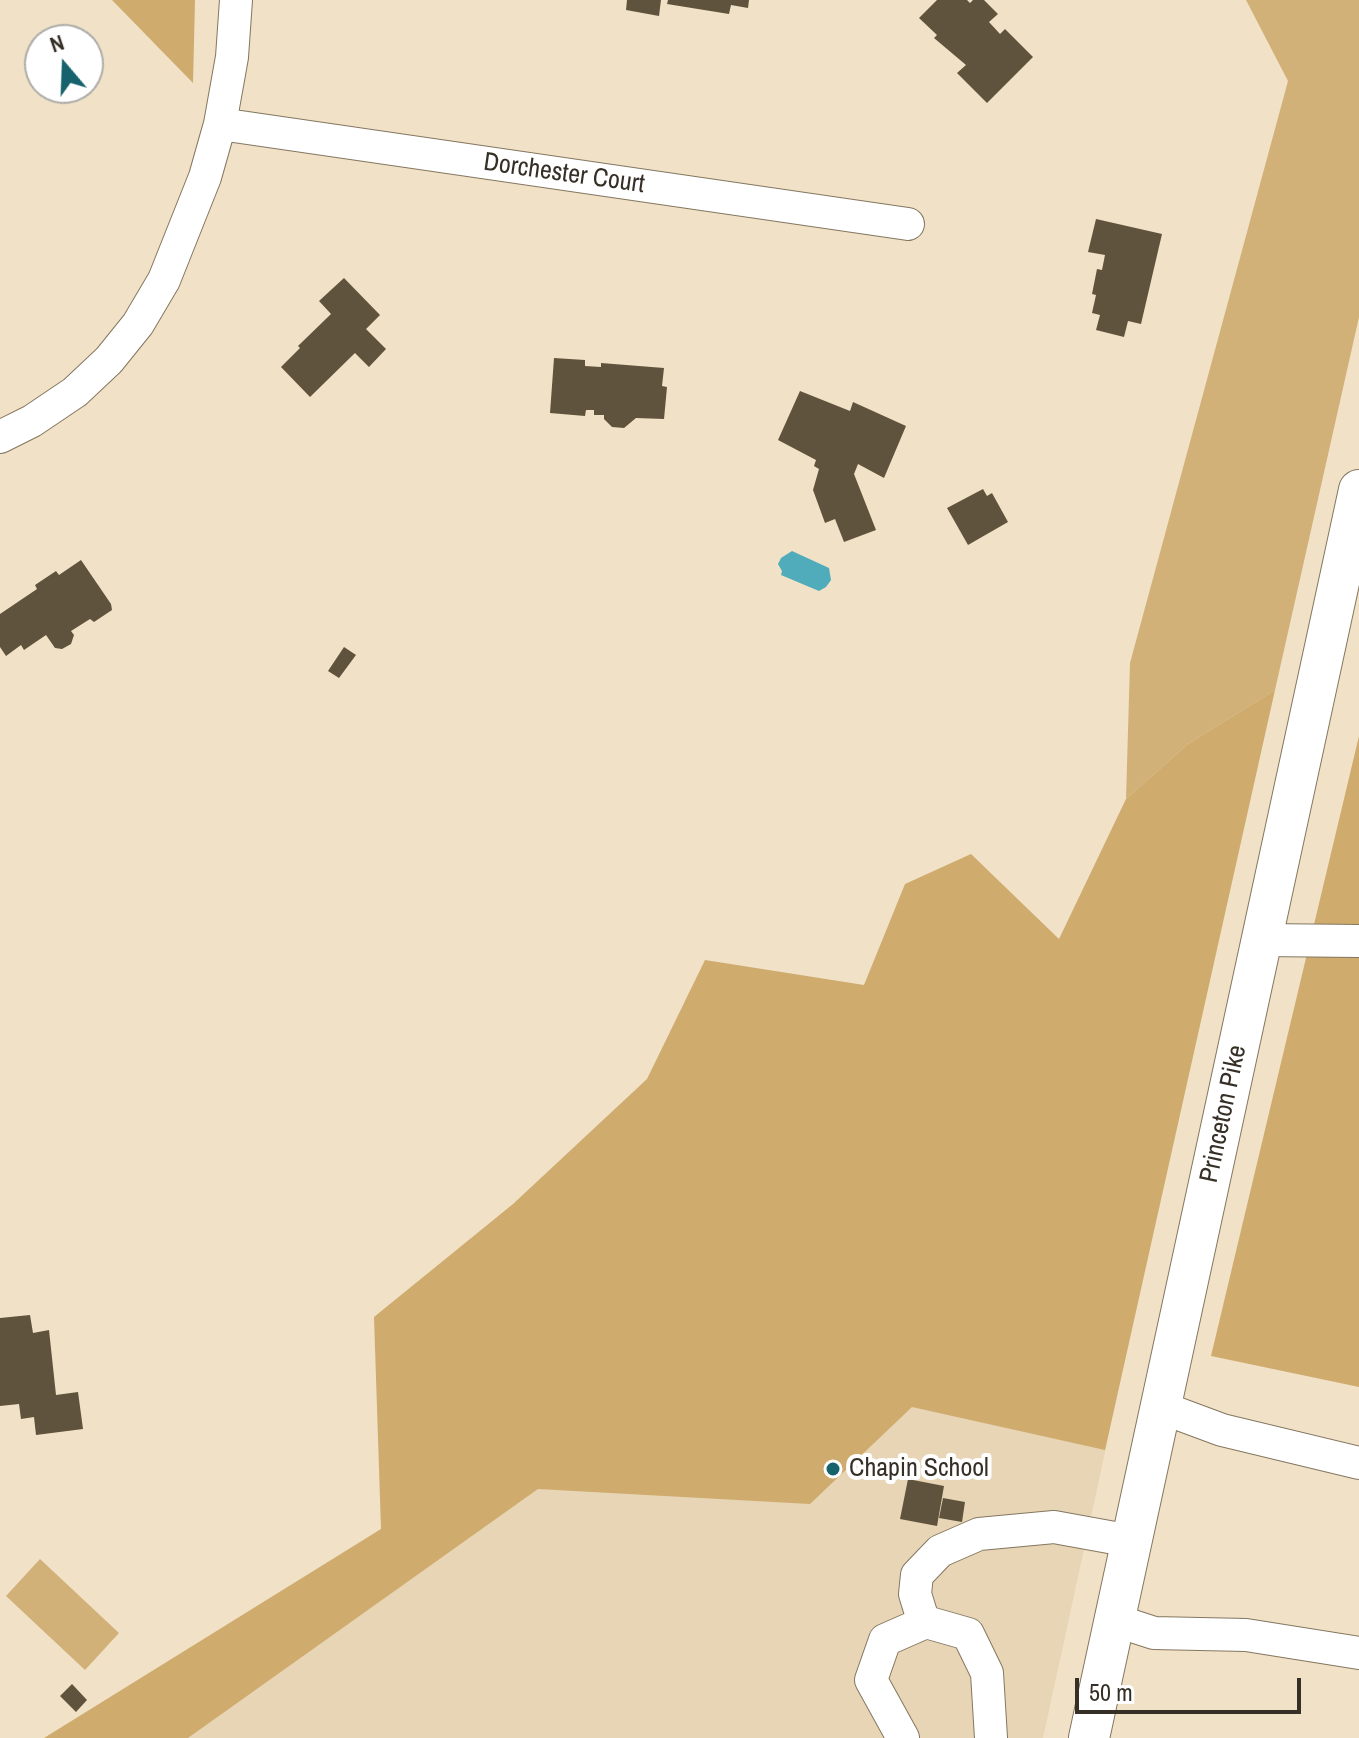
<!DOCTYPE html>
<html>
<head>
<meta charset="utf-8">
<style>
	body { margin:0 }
	#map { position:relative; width:1359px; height:1738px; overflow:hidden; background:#f0e1c7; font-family:"Archivo Narrow",sans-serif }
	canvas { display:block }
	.north { position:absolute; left:24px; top:24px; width:80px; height:80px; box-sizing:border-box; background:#fff; border:2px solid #aeaca8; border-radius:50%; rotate:341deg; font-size:22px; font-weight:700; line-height:32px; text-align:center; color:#352f26 }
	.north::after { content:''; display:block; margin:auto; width:28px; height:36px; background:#16626d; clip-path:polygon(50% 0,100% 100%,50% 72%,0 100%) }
	.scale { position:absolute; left:1075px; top:1678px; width:226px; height:36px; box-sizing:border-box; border:4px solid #352f26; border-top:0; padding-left:10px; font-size:24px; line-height:28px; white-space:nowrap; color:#352f26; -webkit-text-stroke:6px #fff; paint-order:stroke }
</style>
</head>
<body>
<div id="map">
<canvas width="1359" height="1738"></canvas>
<div class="north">N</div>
<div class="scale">50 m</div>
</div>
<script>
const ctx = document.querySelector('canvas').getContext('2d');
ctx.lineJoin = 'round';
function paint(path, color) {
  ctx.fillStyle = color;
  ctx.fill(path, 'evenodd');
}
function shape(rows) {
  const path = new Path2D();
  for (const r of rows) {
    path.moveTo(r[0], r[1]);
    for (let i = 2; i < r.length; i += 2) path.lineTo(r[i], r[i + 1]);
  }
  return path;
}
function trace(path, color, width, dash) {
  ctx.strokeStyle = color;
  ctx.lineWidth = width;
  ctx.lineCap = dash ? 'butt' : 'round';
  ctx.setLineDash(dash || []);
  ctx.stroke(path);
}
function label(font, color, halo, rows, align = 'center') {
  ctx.font = font + ' "Archivo Narrow",sans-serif';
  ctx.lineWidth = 8;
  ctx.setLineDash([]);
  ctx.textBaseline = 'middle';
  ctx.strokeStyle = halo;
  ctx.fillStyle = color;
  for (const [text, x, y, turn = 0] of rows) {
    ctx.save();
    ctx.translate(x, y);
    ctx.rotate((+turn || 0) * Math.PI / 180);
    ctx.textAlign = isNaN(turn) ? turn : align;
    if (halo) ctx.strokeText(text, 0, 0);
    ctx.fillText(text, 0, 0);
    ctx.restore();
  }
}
paint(shape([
	[896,1234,1138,1300,1043,1738,188,1738]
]), '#e7d5b5');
paint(shape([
	[1246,0,1359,0,1359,317,1275,690,1188,744,1126,799,1130,663,1288,81],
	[40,1559,119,1633,85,1670,6,1596]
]), '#d2b178');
paint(shape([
	[112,0,195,0,193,83],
	[1275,690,1105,1450,912,1407,810,1504,538,1489,188,1738,44,1738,381,1529,374,1317,513,1204,647,1079,705,960,864,985,905,884,971,854,1059,939,1126,799,1188,744],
	[1359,736,1359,1387,1211,1356]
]), '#cfab6e');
paint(shape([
	[792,551,829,568,831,580,826,587,819,591,781,575,782,571,778,564,781,558]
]), '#50abba');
paint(shape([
	[627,0,661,0,659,16,626,10],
	[668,0,749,0,748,8,731,5,729,14,667,4],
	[937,0,967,0,970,3,973,0,984,0,998,14,989,22,1000,34,1005,29,1033,57,987,103,957,73,966,65,934,38,937,35,919,18],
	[1096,219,1162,234,1141,324,1128,321,1124,337,1096,330,1100,315,1092,313,1096,295,1092,294,1097,269,1102,270,1105,255,1088,252],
	[344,278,380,315,366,329,386,349,369,367,355,353,310,397,281,367,300,348,298,346,331,314,319,301],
	[554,358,585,360,585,366,601,367,601,363,664,368,662,386,667,387,664,419,636,418,624,428,612,427,604,419,604,415,594,415,594,410,586,410,585,416,550,413],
	[800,391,850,411,853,402,906,426,884,478,858,464,854,474,876,530,844,542,835,519,825,523,813,490,819,469,814,466,816,460,778,440],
	[983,489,987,496,992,493,1008,522,968,545,947,508],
	[81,560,111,604,112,610,94,622,90,619,71,631,74,635,71,644,62,649,55,648,46,635,24,650,21,645,6,656,0,647,0,614,37,589,35,585,56,571,59,575],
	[344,647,356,655,339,678,328,671],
	[30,1315,33,1333,49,1330,56,1395,78,1392,83,1429,36,1435,34,1417,21,1419,19,1404,0,1406,0,1318],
	[908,1479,944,1486,937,1526,900,1519],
	[943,1498,965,1502,962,1522,939,1518],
	[72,1684,87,1700,76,1712,60,1696]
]), '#60533d');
const minor = shape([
	[220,124,908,224],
	[0,437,32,421,75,392,109,360,138,324,164,280,205,177,220,124,232,57,236,0],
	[1261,940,1359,941],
	[1160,1407,1222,1430,1359,1463],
	[1114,1620,1154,1633,1246,1635,1359,1653],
	[924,1623,915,1594,917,1575,940,1551,979,1534,1054,1527,1131,1541],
	[903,1738,871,1680,885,1640,926,1622,968,1634,987,1673,991,1738]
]);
const major = shape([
	[1089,1738,1359,490]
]);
trace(minor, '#847760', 34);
trace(major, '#847760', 42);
trace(minor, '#fff', 32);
trace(major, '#fff', 40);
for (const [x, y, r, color] of [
	[833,1469,8,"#16626d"]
]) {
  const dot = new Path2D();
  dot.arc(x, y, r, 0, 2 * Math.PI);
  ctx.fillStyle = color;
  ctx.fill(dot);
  trace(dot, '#fff', 3);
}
label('26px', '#352f26', '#fff', [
	["Dorchester Court",564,174,8],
	["Princeton Pike",1224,1114,-78]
]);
label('26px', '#352f26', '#fff', [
	["Chapin School",849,1469]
], 'left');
</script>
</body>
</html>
